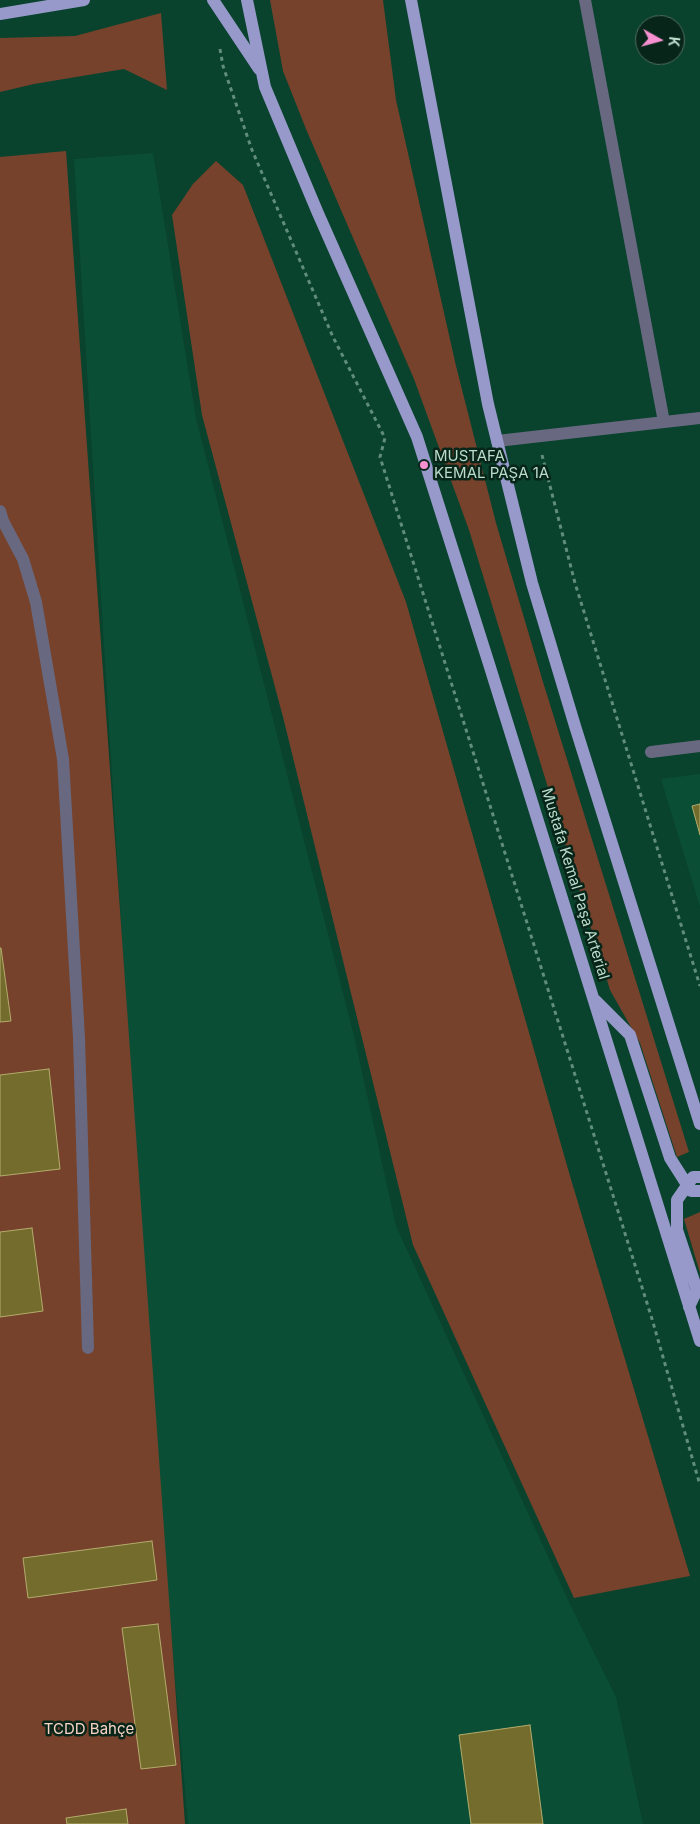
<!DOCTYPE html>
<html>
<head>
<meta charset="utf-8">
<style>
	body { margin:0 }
	#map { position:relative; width:700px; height:1824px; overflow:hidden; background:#09422d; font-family:Inter,sans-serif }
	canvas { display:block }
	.north { position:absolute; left:635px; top:15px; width:50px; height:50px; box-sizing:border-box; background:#072519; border:1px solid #4f6e60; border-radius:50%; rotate:97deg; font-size:14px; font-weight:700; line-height:20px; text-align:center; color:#bbdccb }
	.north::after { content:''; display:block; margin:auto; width:18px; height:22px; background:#f690d0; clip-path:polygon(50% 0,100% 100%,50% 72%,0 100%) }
</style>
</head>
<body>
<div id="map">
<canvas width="700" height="1824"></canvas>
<div class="north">K</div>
</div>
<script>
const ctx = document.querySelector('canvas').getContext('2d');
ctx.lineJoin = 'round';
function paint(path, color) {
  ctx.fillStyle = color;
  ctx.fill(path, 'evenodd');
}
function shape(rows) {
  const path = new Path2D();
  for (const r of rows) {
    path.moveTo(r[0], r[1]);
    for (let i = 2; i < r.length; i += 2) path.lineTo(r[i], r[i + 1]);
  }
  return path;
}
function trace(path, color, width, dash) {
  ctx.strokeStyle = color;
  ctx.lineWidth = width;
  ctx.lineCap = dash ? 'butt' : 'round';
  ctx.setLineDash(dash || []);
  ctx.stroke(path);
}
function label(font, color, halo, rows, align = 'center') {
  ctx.font = font + ' Inter,sans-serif';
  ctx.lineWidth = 5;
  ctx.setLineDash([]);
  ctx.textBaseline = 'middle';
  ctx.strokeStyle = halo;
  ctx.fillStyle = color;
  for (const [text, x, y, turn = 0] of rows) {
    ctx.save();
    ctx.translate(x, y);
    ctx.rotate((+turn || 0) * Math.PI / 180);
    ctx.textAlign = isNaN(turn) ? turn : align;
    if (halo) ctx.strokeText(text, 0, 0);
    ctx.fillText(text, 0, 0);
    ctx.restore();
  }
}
paint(shape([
	[153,153,196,418,354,1036,396,1226,569,1602,616,1697,643,1824,188,1824,151,1407,74,159],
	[700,774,700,907,661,779]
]), '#0b4e36');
paint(shape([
	[270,0,383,0,396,100,456,366,496,523,543,682,689,1152,677,1157,640,1043,610,990,469,530,414,379,306,129,283,71],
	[161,13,167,90,124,69,34,84,0,92,0,38,75,36],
	[66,151,185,1824,0,1824,0,157],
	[216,161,243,185,406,602,570,1176,690,1576,574,1598,413,1245,283,717,202,415,172,215,193,184],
	[700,1212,700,1273,684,1219]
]), '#77422c');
const building = shape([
	[700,804,700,835,692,806,700,804],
	[0,948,1,948,11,1021,0,1022,0,948],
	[49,1069,60,1169,0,1176,0,1075,49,1069],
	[32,1228,43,1311,0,1317,0,1232,32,1228],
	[152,1541,157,1580,28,1598,23,1558,152,1541],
	[158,1624,176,1765,141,1769,122,1628,158,1624],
	[530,1725,543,1824,471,1824,459,1735,530,1725],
	[126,1809,128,1824,67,1824,66,1818,126,1809]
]);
paint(building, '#746c2d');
trace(building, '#b3ac6c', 1);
trace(shape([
	[220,49,223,66,252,150,333,337,385,438,380,457,652,1319,700,1485],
	[542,455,575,583,700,986]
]), '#618e7b', 3, [4, 4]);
trace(shape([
	[585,0,664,422],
	[497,441,700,418],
	[0,511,3,521,23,559,36,602,63,759,79,1038,88,1348],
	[651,752,700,746]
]), '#686981', 12);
trace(shape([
	[213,0,259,69],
	[247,0,265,87,317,211,417,437,489,664,700,1341],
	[411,0,488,404,532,583,575,726,700,1124],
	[0,14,84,0],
	[595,1000,630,1035,670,1158,691,1191,700,1191],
	[689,1307,697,1290,677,1230,677,1200,693,1177,700,1177]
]), '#9799ca', 12);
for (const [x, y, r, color] of [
	[424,465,5,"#f690d0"]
]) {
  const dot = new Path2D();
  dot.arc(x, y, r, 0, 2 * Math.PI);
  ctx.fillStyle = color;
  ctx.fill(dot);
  trace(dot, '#072519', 2);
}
label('15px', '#bbdccb', '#072519', [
	["MUSTAFA",434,456],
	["KEMAL PAŞA 1A",434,473]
], 'left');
label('15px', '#bbdccb', '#072519', [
	["Mustafa Kemal Paşa Arterial",575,884,73]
]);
label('15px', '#f7d2c3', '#072519', [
	["TCDD Bahçe",89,1729]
]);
</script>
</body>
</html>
